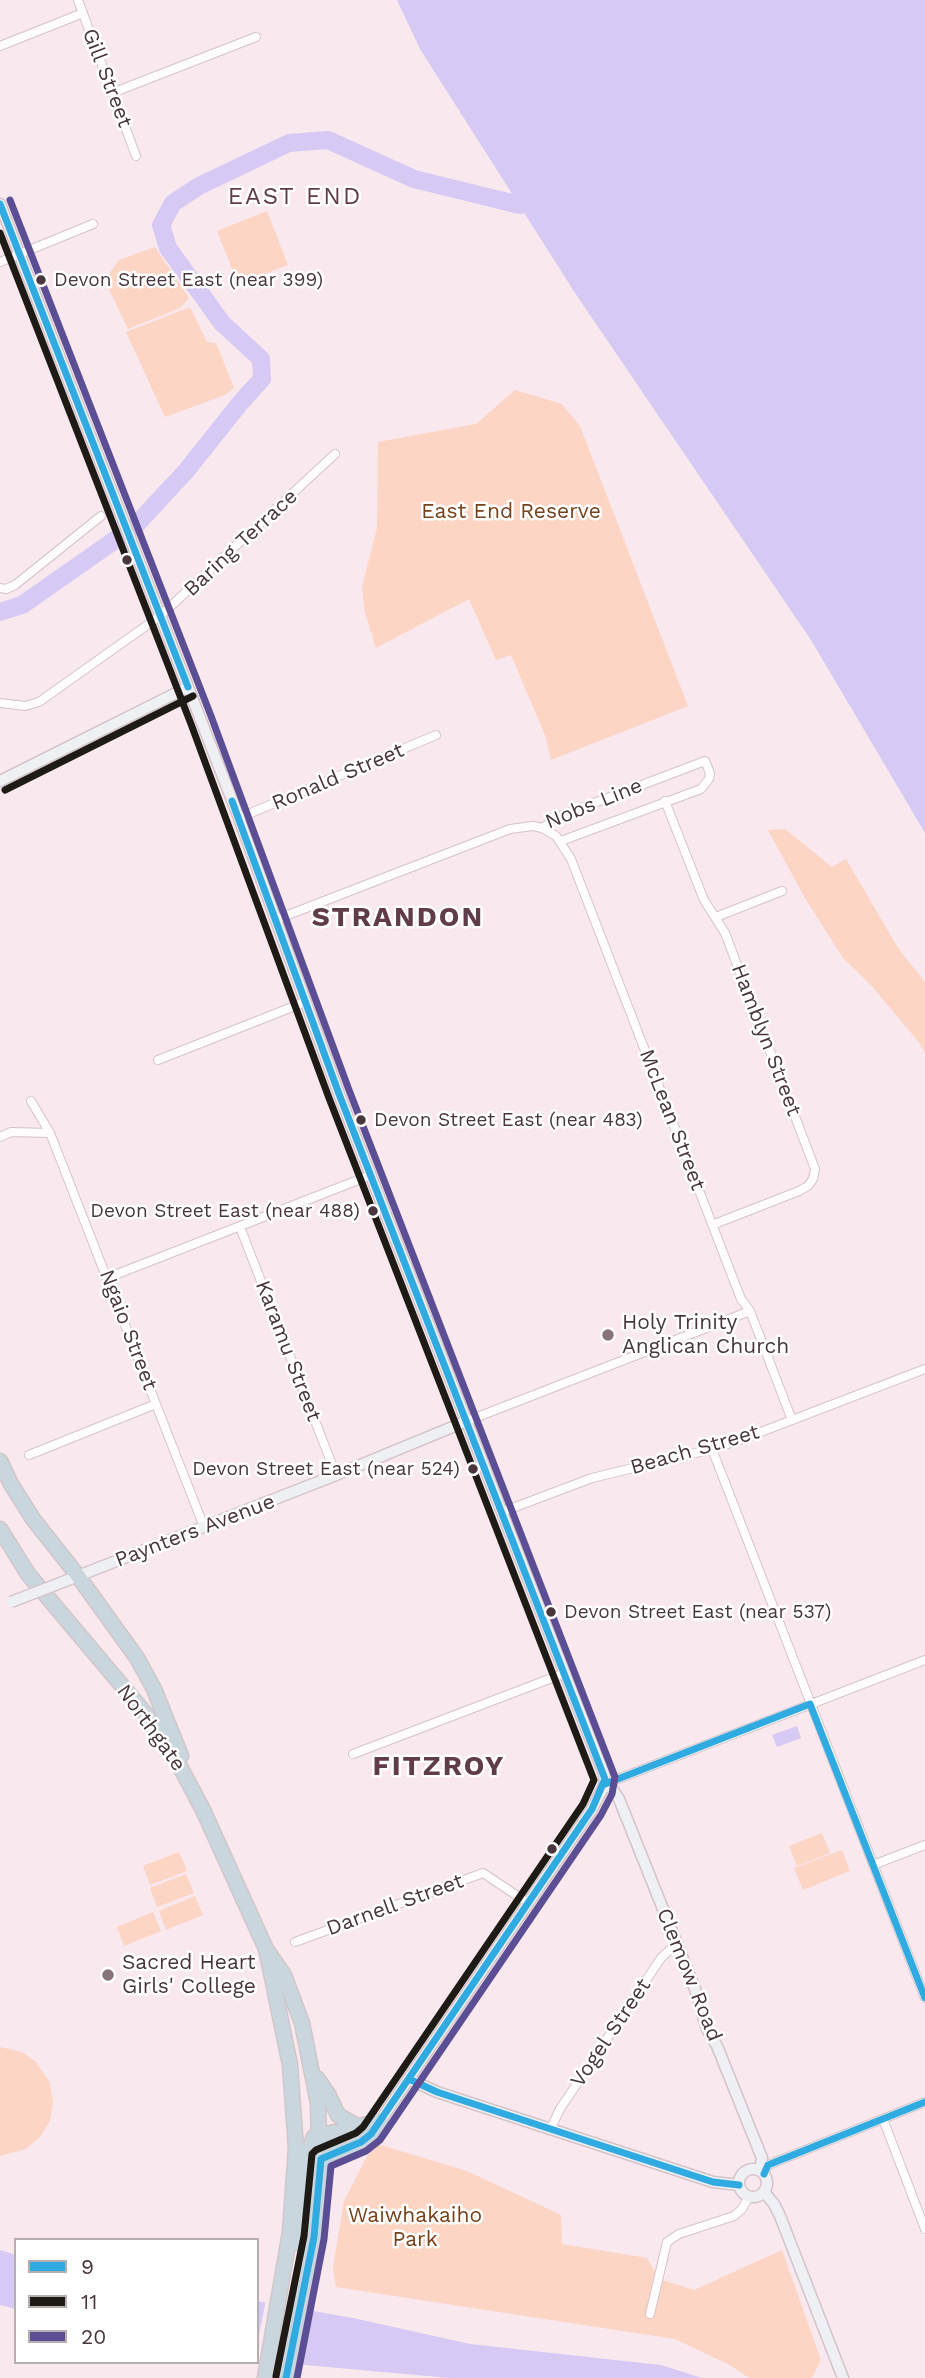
<!DOCTYPE html>
<html>
<head>
<meta charset="utf-8">
<style>
	body { margin:0 }
	#map { position:relative; width:925px; height:2378px; overflow:hidden; background:#f9e8ee; font-family:"Work Sans",sans-serif }
	canvas { display:block }
	.legend { position:absolute; left:14px; top:2238px; width:245px; height:126px; box-sizing:border-box; background:#fff; border:2px solid #b6afb1; margin:0; padding:9px 12px; list-style:none; font-size:21px; color:#49363d }
	.legend li { display:flex; align-items:center; gap:14px; height:35px }
	.legend b { width:35px; border:2px solid #b6afb1 }
</style>
</head>
<body>
<div id="map">
<canvas width="925" height="2378"></canvas>
<ul class="legend">
<li><b style="height:9px;background:#30abe2"></b>9</li>
<li><b style="height:9px;background:#1e1a16"></b>11</li>
<li><b style="height:9px;background:#5c4e94"></b>20</li>
</ul>
</div>
<script>
const ctx = document.querySelector('canvas').getContext('2d');
ctx.lineJoin = 'round';
function paint(path, color) {
  ctx.fillStyle = color;
  ctx.fill(path, 'evenodd');
}
function shape(rows) {
  const path = new Path2D();
  for (const r of rows) {
    if (r.length === 3) {
      path.moveTo(r[0] + r[2], r[1]);
      path.arc(r[0], r[1], r[2], 0, 2 * Math.PI);
      continue;
    }
    path.moveTo(r[0], r[1]);
    for (let i = 2; i < r.length; i += 2) path.lineTo(r[i], r[i + 1]);
  }
  return path;
}
function trace(path, color, width, dash) {
  ctx.strokeStyle = color;
  ctx.lineWidth = width;
  ctx.lineCap = dash ? 'butt' : 'round';
  ctx.setLineDash(dash || []);
  ctx.stroke(path);
}
function label(font, color, halo, rows, align = 'center') {
  ctx.font = font + ' "Work Sans",sans-serif';
  ctx.lineWidth = 5;
  ctx.setLineDash([]);
  ctx.textBaseline = 'middle';
  ctx.strokeStyle = halo;
  ctx.fillStyle = color;
  for (const [text, x, y, turn = 0] of rows) {
    ctx.save();
    ctx.translate(x, y);
    ctx.rotate((+turn || 0) * Math.PI / 180);
    ctx.textAlign = isNaN(turn) ? turn : align;
    if (halo) ctx.strokeText(text, 0, 0);
    ctx.fillText(text, 0, 0);
    ctx.restore();
  }
}
paint(shape([
	[267,211,288,265,238,284,217,231],
	[155,247,189,298,180,308,128,329,107,285,109,274,119,260],
	[190,307,207,342,216,343,234,388,225,395,165,417,126,332],
	[515,390,562,404,580,426,688,706,551,760,545,735,511,655,496,660,469,599,376,648,365,613,362,587,377,528,378,442,476,424],
	[785,829,832,867,846,859,898,948,925,982,925,1053,918,1041,869,983,843,958,805,898,768,830],
	[822,1833,830,1853,797,1866,789,1846],
	[842,1850,850,1871,803,1890,794,1868],
	[179,1852,187,1871,150,1885,143,1866],
	[186,1874,194,1893,157,1907,150,1888],
	[195,1896,203,1915,166,1930,159,1911],
	[153,1912,161,1931,124,1946,117,1927],
	[0,2047,22,2052,36,2062,50,2083,53,2102,50,2121,40,2137,26,2149,0,2156],
	[374,2143,467,2171,561,2215,562,2244,647,2258,659,2279,694,2290,782,2250,821,2360,812,2378,749,2378,730,2365,675,2339,336,2287,333,2268,344,2201]
]), '#fcd5c4');
paint(shape([
	[397,0,925,0,925,833,811,640,577,296,420,49],
	[797,1726,801,1738,777,1747,772,1735],
	[0,2250,16,2255,16,2309,0,2305],
	[257,2301,353,2318,470,2344,661,2365,702,2378,450,2378,261,2361,257,2360]
]), '#d6c9f4');
paint(shape([
	[266,2299,289,2303,277,2366,255,2362,257,2362,257,2345],
	[292,2303,311,2307,300,2368,280,2366]
]), '#f9e8ee');
trace(shape([
	[0,612,22,605,135,526,186,471,241,402,262,379,261,359,222,323,168,248,161,225,173,203,199,186,289,143,328,140,414,179,520,205]
]), '#d6c9f4', 18);
const street = shape([
	[78,0,136,156],
	[0,46,83,13],
	[112,93,256,37],
	[0,262,93,224],
	[0,588,6,589,15,585,101,516],
	[0,703,25,706,39,702,160,616,335,454],
	[665,801,704,900,725,933,815,1169,813,1179,808,1186,799,1191,712,1225],
	[239,818,436,735],
	[542,828,560,816,705,761,710,773,709,779,701,789,561,841],
	[716,917,782,891],
	[275,920,510,829,533,826,542,828,556,836,571,859,741,1299,750,1311,792,1420],
	[158,1060,305,1002],
	[31,1101,50,1133,204,1527],
	[0,1137,11,1132,50,1133],
	[240,1227,336,1475],
	[107,1278,371,1175],
	[467,1421,750,1311],
	[712,1449,925,1998],
	[29,1455,156,1404],
	[502,1512,592,1478,712,1449,740,1440,925,1369],
	[353,1754,565,1673],
	[605,1784,925,1660],
	[873,1865,925,1845],
	[295,1942,483,1873,528,1903],
	[883,2119,925,2229],
	[551,2128,560,2109,661,1958,676,1944],
	[764,2174,768,2165,925,2102],
	[650,2314,667,2242,679,2234,734,2216,742,2209,749,2196]
]);
const secondary = shape([
	[0,204,239,818,339,1094,604,1774,605,1784,592,1809,380,2121],
	[0,781,188,687],
	[55,1585,336,1475,467,1421],
	[605,1784,613,1790,619,1799,695,1989,707,2029,717,2046,762,2158,760,2171],
	[409,2079,437,2092,713,2182,739,2185],
	[753,2183,14],
	[764,2192,774,2204,780,2216,843,2378]
]);
const highway = shape([
	[0,1461,11,1484,33,1519,78,1576,137,1658,154,1689,181,1756],
	[0,1529,28,1574,145,1713,176,1759,203,1810,266,1949,284,1975,302,2023,318,2103,320,2182,314,2237,286,2378],
	[317,2078,328,2094,338,2115,357,2126],
	[321,2159,361,2142,371,2134,380,2121],
	[297,2243,304,2212,309,2149,314,2137,380,2121],
	[265,2378,290,2232,296,2148,290,2065,267,1953]
]);
trace(street, '#d4c4ca', 10);
trace(secondary, '#d4c4ca', 13);
trace(highway, '#d1c7ca', 17);
trace(street, '#fefcfc', 8);
trace(secondary, '#eff0f3', 10);
trace(highway, '#cad6de', 14);
const secondaryBridge = shape([
	[11,1602,55,1585]
]);
trace(secondaryBridge, '#d4c4ca', 13, []);
trace(secondaryBridge, '#eff0f3', 10);
trace(shape([
	[0,204,188,687],
	[232,801,339,1094,605,1779,592,1809,371,2134,361,2142,321,2159,314,2237,286,2378],
	[605,1784,810,1704,925,1998],
	[409,2079,437,2092,713,2182,739,2185],
	[764,2174,768,2165,925,2102]
]), '#30abe2', 7);
trace(shape([
	[0,233,191,724,329,1098,594,1780,583,1804,363,2127,356,2133,316,2150,312,2154,304,2236,276,2376],
	[5,790,193,696]
]), '#1e1a16', 7);
trace(shape([
	[10,200,211,716,349,1090,615,1777,612,1794,601,1815,380,2140,366,2151,331,2166,324,2239,297,2378]
]), '#5c4e94', 7);
for (const [x, y, r, color] of [
	[41,280,6,"#49363d"],
	[127,560,6,"#49363d"],
	[361,1120,6,"#49363d"],
	[373,1211,6,"#49363d"],
	[608,1335,7,"#87747b"],
	[473,1469,6,"#49363d"],
	[551,1612,6,"#49363d"],
	[552,1849,6,"#49363d"],
	[108,1975,7,"#87747b"]
]) {
  const dot = new Path2D();
  dot.arc(x, y, r, 0, 2 * Math.PI);
  ctx.fillStyle = color;
  ctx.fill(dot);
  trace(dot, '#fff', 2.5);
}
label('19px', '#49363d', '#fff', [
	["Devon Street East (near 399)",54,280],
	["Devon Street East (near 483)",374,1120],
	["Devon Street East (near 488)",360,1211,"right"],
	["Devon Street East (near 524)",460,1469,"right"],
	["Devon Street East (near 537)",564,1612]
], 'left');
label('21px', '#49363d', '#fff', [
	["Gill Street",107,78,69],
	["Baring Terrace",241,543,-43],
	["Ronald Street",338,777,-23],
	["Nobs Line",594,804,-22],
	["Hamblyn Street",766,1040,69],
	["McLean Street",672,1120,69],
	["Ngaio Street",128,1330,69],
	["Karamu Street",288,1351,69],
	["Beach Street",695,1450,-16],
	["Paynters Avenue",195,1531,-21],
	["Northgate",151,1728,54],
	["Darnell Street",395,1905,-20],
	["Clemow Road",689,1975,68],
	["Vogel Street",611,2033,-56]
]);
label('21px', '#76411b', '#fff', [
	["East End Reserve",511,512],
	["Waiwhakaiho",415,2216],
	["Park",415,2240]
]);
label('21px', '#49363d', '#fff', [
	["Holy Trinity",622,1323],
	["Anglican Church",622,1347],
	["Sacred Heart",122,1963],
	["Girls' College",122,1987]
], 'left');
ctx.letterSpacing = '2px';
label('24px', '#603b4a', '#fff', [
	["EAST END",295,197]
]);
ctx.letterSpacing = '0px';
ctx.letterSpacing = '2px';
label('bold 28px', '#603b4a', '#fff', [
	["STRANDON",398,918],
	["FITZROY",439,1767]
]);
ctx.letterSpacing = '0px';
</script>
</body>
</html>
